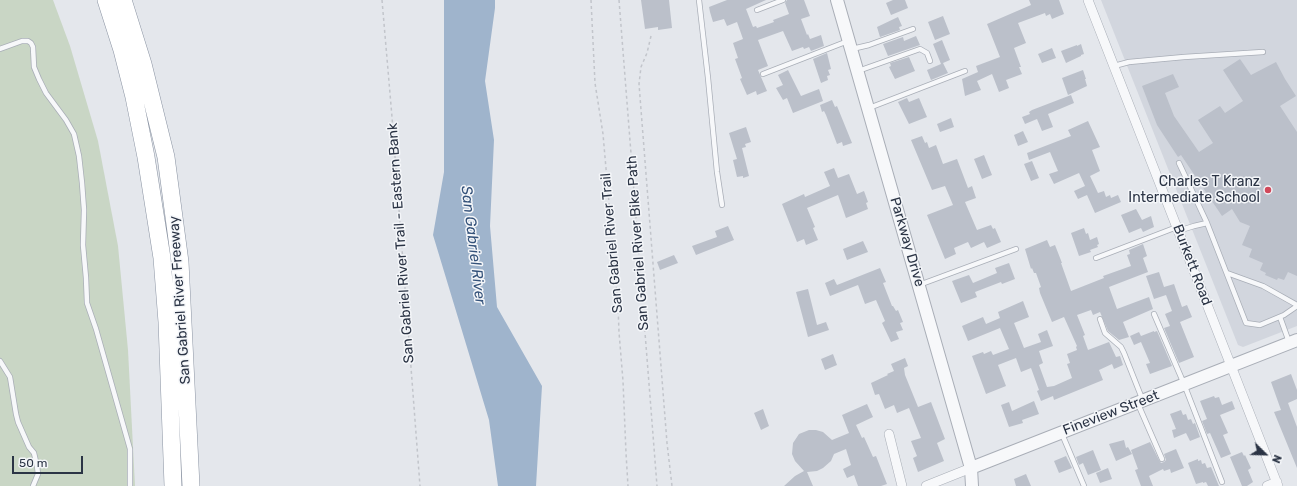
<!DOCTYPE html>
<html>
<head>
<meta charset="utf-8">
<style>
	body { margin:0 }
	#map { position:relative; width:1297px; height:486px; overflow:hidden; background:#e4e7ec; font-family:Rubik,sans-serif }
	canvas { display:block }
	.north { position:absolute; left:1245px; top:434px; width:40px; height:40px; -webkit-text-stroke:3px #f4f6f9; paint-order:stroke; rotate:113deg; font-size:11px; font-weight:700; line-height:16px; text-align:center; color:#2b3445 }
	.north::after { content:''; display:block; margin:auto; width:14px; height:18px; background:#2b3445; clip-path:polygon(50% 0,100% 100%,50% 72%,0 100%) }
	.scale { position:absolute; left:12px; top:456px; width:71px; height:18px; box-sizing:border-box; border:2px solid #2b3445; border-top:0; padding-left:5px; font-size:12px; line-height:14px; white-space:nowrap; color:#2b3445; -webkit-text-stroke:3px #f4f6f9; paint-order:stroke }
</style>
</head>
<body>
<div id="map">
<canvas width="1297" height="486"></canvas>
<div class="north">N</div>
<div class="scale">50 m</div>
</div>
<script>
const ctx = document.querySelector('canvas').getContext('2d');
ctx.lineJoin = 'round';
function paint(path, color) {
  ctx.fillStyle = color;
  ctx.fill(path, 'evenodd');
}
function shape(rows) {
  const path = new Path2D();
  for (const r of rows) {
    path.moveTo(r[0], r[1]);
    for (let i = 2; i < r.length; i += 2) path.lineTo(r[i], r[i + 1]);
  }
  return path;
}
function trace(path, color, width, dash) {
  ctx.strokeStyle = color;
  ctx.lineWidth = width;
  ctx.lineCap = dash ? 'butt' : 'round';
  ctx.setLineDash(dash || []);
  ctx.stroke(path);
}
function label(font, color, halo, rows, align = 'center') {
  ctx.font = font + ' Rubik,sans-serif';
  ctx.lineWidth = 3;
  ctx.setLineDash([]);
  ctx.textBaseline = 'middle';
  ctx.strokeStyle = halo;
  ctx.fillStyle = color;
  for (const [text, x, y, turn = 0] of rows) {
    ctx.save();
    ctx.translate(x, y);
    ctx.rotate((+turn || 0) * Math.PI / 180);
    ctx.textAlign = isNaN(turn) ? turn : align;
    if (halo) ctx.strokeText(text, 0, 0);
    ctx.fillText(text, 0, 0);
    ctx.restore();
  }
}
paint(shape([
	[1101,0,1297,0,1297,326,1243,347,1238,345]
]), '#d2d6de');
paint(shape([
	[0,0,53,0,70,46,98,141,118,246,128,350,135,486,0,486]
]), '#c9d6c5');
paint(shape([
	[444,0,495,0,495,8,485,81,494,140,490,226,497,307,542,386,536,486,498,486,489,420,433,235,444,172]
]), '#9fb4cc');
paint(shape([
	[641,0,669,0,672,28,658,30,658,27,645,29],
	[727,0,766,0,746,9,753,27,756,26,757,28,774,22,773,20,789,14,785,3,787,0,804,0,810,16,801,19,807,35,808,34,810,39,821,35,824,46,811,51,809,47,804,49,803,47,792,51,783,31,758,40,768,66,758,70,767,91,757,95,756,91,747,95,740,79,742,78,735,59,738,58,733,43,743,39,737,22,727,26,724,19,713,22,710,12,709,7],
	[893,0,905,0,908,8,891,15,886,3],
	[1029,0,1059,0,1064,14,1052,19,1050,14,1046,16,1045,13,1018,23,1026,43,1014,48,1021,67,1019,67,1022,74,1006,80,1009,88,999,92,992,74,977,81,981,90,965,96,962,79,978,72,976,66,1000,57,987,24,1031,5],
	[943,16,950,34,935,40,928,22],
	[898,17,902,26,899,27,900,30,880,37,877,27],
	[916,36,920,45,888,56,883,44,903,37,904,41],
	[942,40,950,60,943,63,948,73,931,80,927,70,941,64,933,44],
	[1081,44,1084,54,1081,55,1081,56,1066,63,1061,51,1077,45,1077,46],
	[1052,48,1056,58,1042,63,1038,54],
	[827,53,831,69,828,70,830,75,827,76,828,80,821,83,813,59],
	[909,57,915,71,895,79,889,67,891,66,890,63],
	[1240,59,1251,75,1276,62,1285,79,1296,96,1280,106,1297,132,1297,276,1288,272,1284,280,1278,278,1277,280,1265,275,1266,273,1260,270,1263,263,1249,257,1252,249,1242,245,1250,226,1240,222,1232,209,1222,216,1181,155,1178,157,1157,125,1142,86,1173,74,1179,87,1165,93,1174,116,1199,152,1213,143,1198,120,1220,106,1225,113,1243,101,1223,70],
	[788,70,801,96,819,89,823,101,793,113,787,98,783,100,776,88,783,85,778,75],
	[1083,70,1086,79,1085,79,1087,86,1068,95,1062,78],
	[1071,95,1074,103,1048,114,1053,127,1042,131,1037,119,1025,124,1022,117,1030,114,1029,112,1032,110],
	[907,98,909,102,919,98,927,117,909,124,898,102],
	[832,100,835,107,837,106,852,143,843,146,842,142,837,144,826,115,824,111,822,112,820,105],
	[951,118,954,127,940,132,937,124],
	[1088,121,1100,147,1092,150,1100,171,1090,176,1098,193,1104,191,1106,197,1110,195,1111,198,1118,195,1121,202,1095,213,1087,195,1078,199,1074,191,1085,186,1079,173,1054,184,1049,174,1058,171,1050,152,1029,160,1027,153,1071,136,1068,130],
	[746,127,751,142,745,144,746,147,742,148,749,176,743,178,743,176,737,177,733,160,737,159,729,133],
	[1023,131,1028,142,1018,146,1014,135],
	[922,136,925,143,927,142,929,148,936,145,943,164,957,159,968,188,972,186,976,198,965,202,977,230,991,225,993,229,995,228,1001,242,987,248,984,242,971,248,968,242,954,248,956,254,945,259,927,215,953,205,945,186,932,190,911,140],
	[984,155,992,175,982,179,974,159],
	[1032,161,1039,178,1031,181,1024,164],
	[834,168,838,178,849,174,857,194,864,191,868,202,866,203,868,209,846,218,838,195,807,208,815,227,813,228,818,240,806,245,804,239,797,242,782,204,804,194,805,197,830,186,824,172],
	[1136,209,1142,220,1151,216,1154,227,1143,232,1141,228,1129,233,1121,215],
	[728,226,734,240,696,255,692,246,717,237,715,231],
	[1084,228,1086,234,1088,233,1090,240,1097,237,1099,244,1097,245,1098,247,1090,250,1091,252,1079,256,1071,233],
	[1047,240,1050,247,1055,245,1062,263,1061,263,1071,291,1104,278,1103,276,1131,266,1127,255,1130,254,1129,250,1143,244,1147,256,1143,258,1148,272,1109,287,1117,309,1149,297,1153,309,1123,322,1129,337,1119,340,1108,331,1100,312,1093,315,1091,310,1077,315,1085,335,1083,336,1088,350,1109,342,1116,357,1120,356,1123,365,1114,369,1112,364,1099,370,1103,380,1054,400,1053,396,1041,401,1037,391,1039,390,1031,368,1021,372,1016,358,998,365,1006,386,986,394,972,356,983,352,984,354,991,351,993,355,1009,349,1000,328,968,341,962,326,983,317,986,324,1000,318,998,312,1023,301,1029,317,1014,323,1024,348,1041,342,1038,334,1047,330,1053,346,1039,351,1043,363,1039,365,1047,387,1054,386,1072,378,1067,364,1070,363,1067,354,1077,350,1076,347,1077,346,1064,317,1052,322,1040,293,1039,288,1041,287,1036,273,1034,273,1032,268,1031,269,1025,249],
	[863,241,868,252,847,260,843,249],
	[674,255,678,263,660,270,657,262],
	[1009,263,1015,279,1002,284,1001,282,975,292,977,297,961,303,952,281,969,275,973,283,997,273,995,268],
	[880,268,886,282,883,283,892,306,893,306,896,311,898,310,903,322,900,323,903,330,896,332,899,339,891,342,882,323,885,321,876,300,865,304,858,285,830,296,825,283,834,279,837,285],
	[1159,272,1164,287,1174,284,1182,307,1187,305,1192,317,1180,322,1194,357,1179,363,1164,328,1170,326,1165,314,1172,311,1166,295,1154,299,1146,276],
	[808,289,817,325,826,322,829,330,808,337,796,292],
	[1154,331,1154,332,1157,331,1172,366,1150,374,1146,364,1150,363,1141,342,1134,345,1130,336,1139,332,1141,336],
	[833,354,837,365,825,370,821,359],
	[905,358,908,366,904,368,905,375,918,407,931,402,945,439,937,443,944,461,918,472,913,458,917,456,911,441,921,438,909,408,897,413,894,405,885,409,879,394,875,395,871,383,888,375,887,374,894,371,891,364],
	[1291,374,1297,390,1297,399,1288,403,1297,427,1297,468,1274,412,1281,410,1271,382],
	[1214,396,1215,398,1219,397,1222,405,1232,401,1235,409,1220,415,1228,433,1223,435,1231,454,1221,458,1210,433,1207,434,1202,421,1207,419,1200,401],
	[1034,401,1039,414,1022,420,1023,423,1009,427,1001,405,1009,402,1012,411],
	[867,404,873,417,856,425,862,438,864,437,873,457,876,456,887,484,881,486,858,486,854,475,847,478,843,469,851,465,846,449,834,454,831,461,823,468,817,471,807,472,813,486,784,486,795,476,804,471,795,461,792,454,793,443,799,434,809,430,816,430,823,432,832,440,849,433,842,415],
	[763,409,769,426,761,430,754,413],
	[1181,410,1183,415,1186,414,1188,420,1191,419,1193,424,1195,423,1200,437,1190,441,1186,433,1174,438,1172,430,1176,429,1170,414],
	[1124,440,1126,448,1128,447,1132,454,1116,461,1109,444],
	[1150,442,1159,460,1161,463,1164,462,1166,460,1164,454,1176,449,1184,468,1171,473,1170,469,1164,471,1163,469,1149,476,1153,486,1141,486,1135,470,1138,469,1131,450],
	[1093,450,1101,470,1088,475,1083,463,1079,465,1076,457],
	[1242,452,1244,456,1245,455,1251,468,1248,470,1253,482,1247,486,1242,486,1230,457],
	[1066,456,1072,468,1059,473,1054,461],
	[1198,459,1198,461,1201,460,1202,464,1205,463,1207,468,1211,467,1219,486,1208,486,1206,482,1203,483,1203,482,1196,484,1188,463],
	[1108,468,1112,479,1100,483,1096,473],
	[1026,474,1031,486,1016,486,1014,479]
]), '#bbc0ca');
const service = shape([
	[699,0,708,78,717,172,722,205],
	[757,10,783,0],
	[0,49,22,41,28,41,31,43,33,47,34,67,39,79,46,93,66,120,74,134,79,156,82,183,84,210,83,245,86,278,87,303,96,329,130,449,130,486],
	[852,49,869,45,913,29],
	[1114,66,1129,62,1184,57,1263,52],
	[858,71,920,49,927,53,930,61],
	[763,74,848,41],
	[869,108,965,71],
	[1179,163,1207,223],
	[1178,231,1194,226,1207,223,1246,323,1260,325,1284,315,1297,306],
	[1096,258,1177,227],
	[1227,273,1263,286,1297,305],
	[919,285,1016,249],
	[1154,314,1184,384,1222,482],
	[1280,317,1289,342],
	[1100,319,1105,333,1121,347,1124,353,1143,401],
	[0,361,10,377,16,414,18,422,29,447,34,453,37,466,38,474,33,486],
	[1138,404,1162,459],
	[1062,434,1084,486]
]);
const minor = shape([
	[1088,0,1278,486],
	[889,434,902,486],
	[926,486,971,468],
	[1267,486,1277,482]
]);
const tertiary = shape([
	[837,0,971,468,972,486],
	[971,468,1297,340]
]);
const motorway = shape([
	[106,0,122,50,134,97,146,157,162,258,167,322,173,486],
	[123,0,143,64,166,157,180,262,191,486]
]);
trace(service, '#a9aeb7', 6);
trace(minor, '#a9aeb7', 10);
trace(tertiary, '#a9aeb7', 14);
trace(motorway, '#8b94a3', 18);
trace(shape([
	[382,0,392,117,420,486],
	[591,0,595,83,603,134,618,306,619,332,623,381,626,453,628,486],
	[619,0,657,486],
	[651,36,647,53,641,67,639,84,667,443,672,486]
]), '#c2c5cb', 1.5, [3, 3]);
trace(service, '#f7f8fa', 4.5);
trace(minor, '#f7f8fa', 9);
trace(tertiary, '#f7f8fa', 12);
trace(motorway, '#fff', 17);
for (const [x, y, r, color] of [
	[1268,190,4,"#d1495b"]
]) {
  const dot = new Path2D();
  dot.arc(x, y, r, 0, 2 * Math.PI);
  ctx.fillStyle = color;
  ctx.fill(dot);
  trace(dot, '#f4f6f9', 1.5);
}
label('14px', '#2b3445', '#f4f6f9', [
	["Charles T Kranz",1260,182],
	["Intermediate School",1260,198]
], 'right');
label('14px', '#2b3445', '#f4f6f9', [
	["Parkway Drive",907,242,74],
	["San Gabriel River Trail - Eastern Bank",401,243,-94],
	["San Gabriel River Trail",612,243,-95],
	["San Gabriel River Bike Path",638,243,-94],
	["Burkett Road",1192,265,69],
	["San Gabriel River Freeway",180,300,-94],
	["Fineview Street",1111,413,-21]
]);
label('italic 15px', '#34527a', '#f4f6f9', [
	["San Gabriel River",473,245,83]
]);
</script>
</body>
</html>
